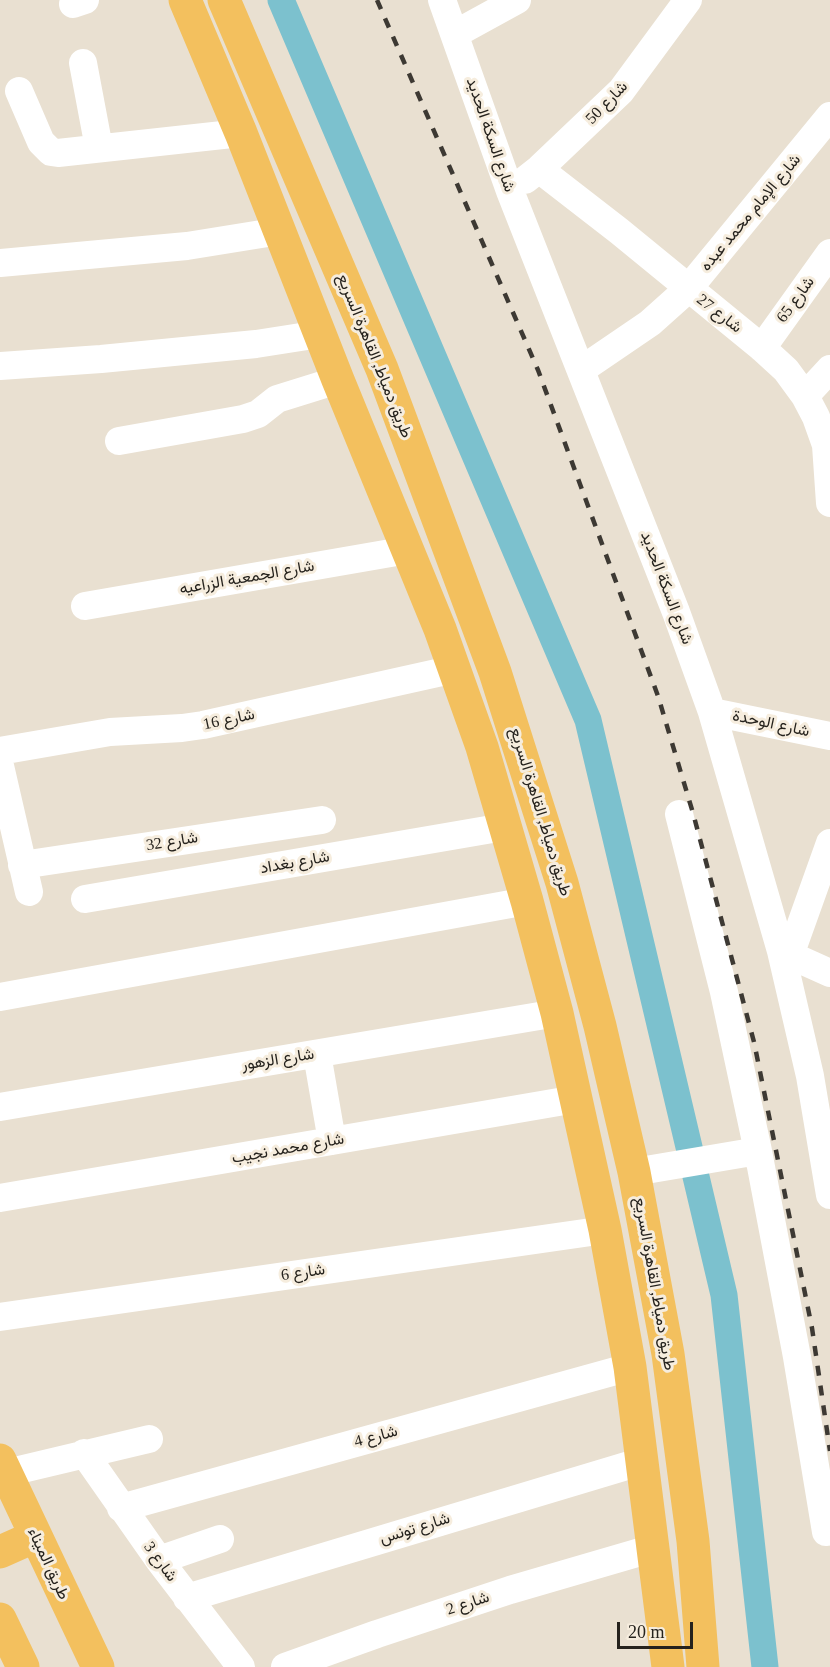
<!DOCTYPE html>
<html>
<head>
<meta charset="utf-8">
<style>
	body { margin:0 }
	#map { position:relative; width:830px; height:1667px; overflow:hidden; background:#e9e0d1; font-family:"Times New Roman",serif }
	canvas { display:block }
	.scale { position:absolute; left:617px; top:1622px; width:76px; height:27px; box-sizing:border-box; border:3px solid #25221d; border-top:0; padding-left:8px; font-size:18px; line-height:21px; white-space:nowrap; color:#25221d; -webkit-text-stroke:4px #f6edde; paint-order:stroke }
</style>
</head>
<body>
<div id="map">
<canvas width="830" height="1667"></canvas>
<div class="scale">20 m</div>
</div>
<script>
const ctx = document.querySelector('canvas').getContext('2d');
ctx.lineJoin = 'round';
function shape(rows) {
  const path = new Path2D();
  for (const r of rows) {
    path.moveTo(r[0], r[1]);
    for (let i = 2; i < r.length; i += 2) path.lineTo(r[i], r[i + 1]);
  }
  return path;
}
function trace(path, color, width, dash) {
  ctx.strokeStyle = color;
  ctx.lineWidth = width;
  ctx.lineCap = dash ? 'butt' : 'round';
  ctx.setLineDash(dash || []);
  ctx.stroke(path);
}
function label(font, color, halo, rows, align = 'center') {
  ctx.font = font + ' "Times New Roman",Vazirmatn,serif';
  ctx.lineWidth = 6;
  ctx.setLineDash([]);
  ctx.textBaseline = 'middle';
  ctx.strokeStyle = halo;
  ctx.fillStyle = color;
  for (const [text, x, y, turn = 0] of rows) {
    ctx.save();
    ctx.translate(x, y);
    ctx.rotate((+turn || 0) * Math.PI / 180);
    ctx.textAlign = isNaN(turn) ? turn : align;
    if (halo) ctx.strokeText(text, 0, 0);
    ctx.fillText(text, 0, 0);
    ctx.restore();
  }
}
trace(shape([
	[281,0,588,720,724,1295,765,1667]
]), '#7cc1ce', 27);
trace(shape([
	[442,0,510,191,676,612,712,712,781,951,810,1076,830,1195],
	[73,4,85,0],
	[455,34,517,0],
	[83,63,99,148],
	[19,91,41,142,51,152,58,153,241,133],
	[539,169,619,231,762,348,786,370,805,396,816,417,826,445,830,503],
	[525,180,539,169,621,91,688,0],
	[0,263,187,246,280,231],
	[762,348,830,253],
	[0,366,101,359,256,344,320,334],
	[581,370,650,323,688,289,830,116],
	[805,396,830,369],
	[119,441,243,419,258,414,277,399,338,380],
	[85,606,408,550],
	[712,712,830,736],
	[0,751,110,732,182,728,203,725,455,669],
	[0,766,29,892],
	[679,814,724,992,758,1151,797,1357,826,1532],
	[22,865,322,820],
	[85,899,504,827],
	[781,951,830,973],
	[790,955,830,843],
	[0,997,527,901],
	[317,1054,332,1141],
	[0,1107,557,1013],
	[634,1172,758,1151],
	[0,1198,576,1099],
	[0,1317,605,1230],
	[84,1453,159,1560,241,1667],
	[6,1473,149,1439],
	[121,1508,630,1367],
	[159,1560,220,1539],
	[187,1598,643,1461],
	[285,1667,377,1634,510,1590,654,1548]
]), '#fff', 28);
trace(shape([
	[185,0,241,133,338,380,440,629,482,747,527,901,557,1013,605,1230,630,1367,668,1667],
	[224,0,382,369,495,672,562,883,600,1026,634,1172,668,1354,693,1541,703,1667],
	[0,1460,98,1667],
	[0,1552,36,1536],
	[0,1619,23,1667]
]), '#f3c05e', 33);
trace(shape([
	[377,0,538,370,658,696,693,813,754,1042,812,1328,830,1451]
]), '#3d3933', 4.5, [10, 10]);
label('16px', '#25221d', '#f6edde', [
	["شارع 50",607,103,-46],
	["شارع السكة الحديد",490,135,71],
	["شارع الإمام محمد عبده",751,213,-50],
	["شارع 65",796,300,-54],
	["شارع 27",719,314,38],
	["طريق دمياط, القاهرة السريع",374,356,68],
	["شارع الجمعية الزراعيه",247,578,-10],
	["شارع السكة الحديد",666,588,69],
	["شارع 16",229,720,-12],
	["شارع الوحدة",771,724,12],
	["طريق دمياط, القاهرة السريع",540,812,73],
	["شارع 32",172,842,-9],
	["شارع بغداد",295,863,-10],
	["شارع الزهور",278,1060,-9],
	["شارع محمد نجيب",288,1149,-10],
	["شارع 6",303,1273,-8],
	["طريق دمياط, القاهرة السريع",654,1284,80],
	["شارع 4",376,1437,-15],
	["شارع تونس",415,1529,-17],
	["شارع 3",160,1562,54],
	["طريق الميناء",48,1564,65],
	["شارع 2",468,1604,-18]
]);
</script>
</body>
</html>
